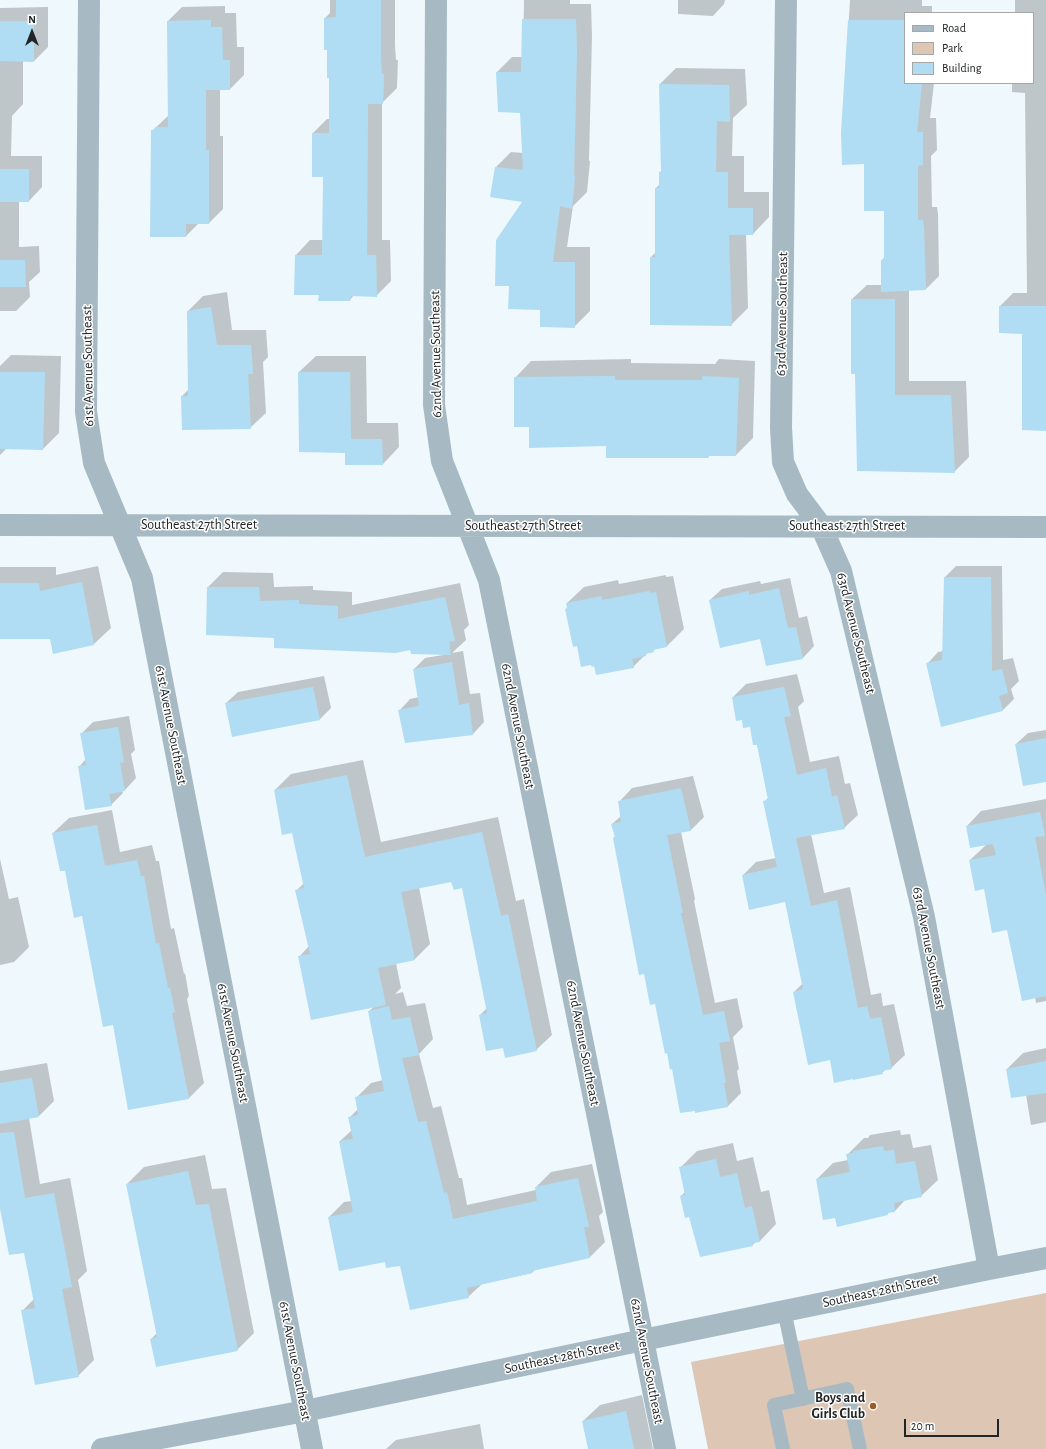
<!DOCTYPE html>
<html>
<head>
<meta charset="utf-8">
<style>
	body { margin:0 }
	#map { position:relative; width:1046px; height:1449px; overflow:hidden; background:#eff8fd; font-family:"Alegreya Sans",sans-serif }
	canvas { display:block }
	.legend { position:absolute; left:904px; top:12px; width:130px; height:72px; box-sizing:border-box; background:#fff; border:1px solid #a6a8a8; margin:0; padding:5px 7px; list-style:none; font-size:12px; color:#212526 }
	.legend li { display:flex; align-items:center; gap:8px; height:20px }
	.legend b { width:20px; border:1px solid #a6a8a8 }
	.north { position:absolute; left:12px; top:12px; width:40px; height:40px; -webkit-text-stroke:3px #fff; paint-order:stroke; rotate:0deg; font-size:11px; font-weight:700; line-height:16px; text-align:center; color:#212526 }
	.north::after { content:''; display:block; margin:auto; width:14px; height:18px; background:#212526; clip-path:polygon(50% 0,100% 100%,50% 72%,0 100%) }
	.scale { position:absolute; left:904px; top:1419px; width:95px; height:18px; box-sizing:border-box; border:2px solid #212526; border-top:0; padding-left:5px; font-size:12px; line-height:14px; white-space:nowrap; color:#212526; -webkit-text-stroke:3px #fff; paint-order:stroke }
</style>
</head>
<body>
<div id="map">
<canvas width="1046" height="1449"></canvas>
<ul class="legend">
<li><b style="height:5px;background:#a7bac3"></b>Road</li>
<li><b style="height:11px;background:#dec6b4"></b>Park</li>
<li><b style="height:11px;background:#b0ddf3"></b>Building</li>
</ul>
<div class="north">N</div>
<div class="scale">20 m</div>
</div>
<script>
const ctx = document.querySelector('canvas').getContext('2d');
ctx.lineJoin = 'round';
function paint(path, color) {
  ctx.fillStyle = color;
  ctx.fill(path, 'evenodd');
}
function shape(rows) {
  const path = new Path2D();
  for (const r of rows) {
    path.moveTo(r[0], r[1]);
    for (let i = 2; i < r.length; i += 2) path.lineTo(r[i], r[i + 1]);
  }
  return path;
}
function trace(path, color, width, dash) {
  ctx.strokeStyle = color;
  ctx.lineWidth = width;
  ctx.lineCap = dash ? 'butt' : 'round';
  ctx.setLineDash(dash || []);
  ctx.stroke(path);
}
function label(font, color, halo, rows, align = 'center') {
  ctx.font = font + ' "Alegreya Sans",sans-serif';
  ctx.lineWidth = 3;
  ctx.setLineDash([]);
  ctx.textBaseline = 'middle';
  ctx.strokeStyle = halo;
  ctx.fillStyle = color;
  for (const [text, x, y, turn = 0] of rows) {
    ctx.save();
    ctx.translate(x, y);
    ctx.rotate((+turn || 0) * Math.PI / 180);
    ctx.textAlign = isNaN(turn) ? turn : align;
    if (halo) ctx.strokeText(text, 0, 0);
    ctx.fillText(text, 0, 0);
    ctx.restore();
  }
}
paint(shape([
	[1046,1293,1046,1449,708,1449,691,1362]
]), '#dec6b4');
paint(shape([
	[330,0,395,0,395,45,396,60,398,60,397,88,382,103,382,240,390,240,391,281,376,296,354,295,350,300,320,294,295,294,296,255,310,240,324,240,324,176,313,133,327,119,330,119,330,77,325,18,330,13],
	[524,0,570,0,570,4,591,4,592,36,589,161,590,161,587,192,573,206,567,247,590,247,590,311,575,326,541,309,524,202,496,167,511,152,523,153,521,112,497,72,512,57,523,57],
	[678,0,725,0,724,4,713,16,678,14],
	[850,0,922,0,922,6,932,6,932,13,905,13,905,83,934,83,930,118,936,118,937,150,931,156,932,207,937,207,938,214,939,276,925,290,909,290,909,381,966,381,969,457,954,472,856,373,852,299,867,285,882,285,882,260,885,257,885,210,864,163,842,133],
	[1015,0,1046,0,1046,430,1023,333,1000,306,1013,293,1027,293,1025,93,1012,92,1012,83,997,83,1033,83,1033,13,1015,13],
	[225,6,225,13,236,13,237,47,244,47,244,75,230,89,220,89,220,136,223,136,223,209,209,223,199,223,186,236,152,131,169,115,168,21,182,7],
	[48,7,48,47,34,61,23,60,23,104,12,116,11,156,42,156,42,187,29,201,19,201,19,247,39,246,40,272,29,282,30,297,16,311,0,311,0,8],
	[676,68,745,69,747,105,733,118,732,156,744,156,744,192,769,192,769,217,753,234,746,234,748,308,731,325,651,257,656,252,656,188,660,184,660,172,662,170,660,84],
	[227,292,232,330,266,330,268,357,263,362,266,413,250,428,182,396,189,389,188,311,203,296],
	[11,355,61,356,59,433,43,449,7,448,0,455,0,366],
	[316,356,366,356,367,423,398,423,399,447,383,464,346,452,299,372],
	[631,359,631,363,715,364,719,359,755,361,753,438,736,455,711,455,708,457,607,445,530,426,515,378,531,361],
	[98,566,111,628,94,644,53,653,51,638,0,638,0,567,56,567,56,575],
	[956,566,1002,566,1003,660,1013,658,1019,681,1011,689,1014,699,1003,710,927,664,938,652,943,651,945,577],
	[223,572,273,573,274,587,313,586,313,590,352,592,352,605,460,583,469,625,464,630,466,640,452,653,463,651,470,694,480,693,484,722,473,734,399,711,410,699,419,697,414,669,425,658,443,655,411,649,275,637,208,587],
	[666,575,666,577,673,576,684,629,667,646,656,648,653,651,648,652,633,667,595,665,567,603,584,587,618,580,619,584],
	[790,578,799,618,807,616,814,646,803,658,761,638,710,600,722,589,760,581,761,584],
	[797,674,804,701,798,707,810,762,839,756,845,784,850,783,858,815,844,828,811,834,824,893,850,887,871,995,881,993,883,1006,894,1004,905,1055,891,1068,885,1070,882,1073,794,992,803,983,786,901,743,875,756,862,776,858,764,802,769,797,757,744,751,726,742,719,733,697,746,684],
	[324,676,331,708,320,719,233,736,226,703,238,692],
	[129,716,135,750,131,754,136,778,125,790,122,790,123,793,111,805,79,767,86,759,82,733,93,722],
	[1046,730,1046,781,1016,744,1028,733],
	[363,760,381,842,498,817,516,901,524,899,552,1035,536,1050,503,1047,480,1015,487,1008,463,887,451,881,419,887,430,944,414,960,396,963,401,988,395,994,403,992,407,1006,425,1003,433,1039,419,1054,433,1108,441,1106,459,1178,462,1178,467,1205,536,1190,536,1187,551,1172,592,1164,603,1212,599,1216,605,1242,590,1257,535,1269,532,1273,482,1284,468,1297,401,1264,386,1260,329,1217,344,1202,352,1201,340,1141,352,1130,349,1118,358,1109,356,1098,371,1083,383,1080,369,1011,375,1006,299,957,309,946,297,890,304,883,293,832,275,790,291,774],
	[693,776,704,817,691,830,681,832,695,899,694,901,715,1003,737,998,743,1027,733,1037,739,1069,737,1071,741,1093,728,1106,673,1068,614,838,615,836,612,824,621,816,620,801,632,788],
	[1046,799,1046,1001,1036,1003,1035,997,1008,929,970,860,987,844,967,826,981,811],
	[112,810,120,852,152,845,156,861,159,861,171,929,174,928,184,974,185,973,189,996,187,999,204,1083,189,1098,113,1024,83,915,53,833,69,818],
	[0,859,9,899,18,897,29,947,14,962,0,965],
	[1046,1048,1046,1123,1046,1122,1031,1125,1026,1095,1007,1069,1023,1053],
	[47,1063,54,1101,38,1117,29,1118,40,1184,70,1178,87,1271,78,1280,94,1360,78,1376,22,1311,34,1299,25,1252,0,1204,0,1071],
	[900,1130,901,1135,910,1134,913,1148,931,1145,938,1180,921,1196,906,1199,895,1211,890,1212,887,1214,836,1217,817,1179,833,1163,848,1160,847,1155,864,1138,868,1138,870,1135],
	[733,1143,737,1161,753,1157,761,1192,769,1190,776,1224,760,1241,756,1242,752,1245,690,1216,681,1196,685,1192,680,1168,697,1151],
	[205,1155,212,1189,226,1188,254,1333,237,1350,151,1339,157,1333,127,1184,144,1167],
	[642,1395,653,1449,589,1449,583,1421,600,1405],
	[480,1424,484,1449,386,1449,396,1440]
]), '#0003');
paint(shape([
	[336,0,381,0,381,60,382,74,384,74,383,104,368,104,367,255,376,255,377,297,351,296,350,301,318,301,319,295,294,295,295,255,322,255,323,177,312,177,312,133,329,133,329,78,327,78,327,50,324,50,324,18,336,17],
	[522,19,576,19,577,52,574,176,575,176,572,209,560,206,553,262,575,262,575,328,540,327,540,310,508,309,509,286,495,286,496,240,522,202,490,197,495,167,523,170,520,113,498,112,496,72,521,72],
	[211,20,211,27,222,27,223,60,230,60,230,90,206,90,206,150,209,150,209,224,186,224,186,237,150,237,151,130,155,130,155,127,168,127,167,21],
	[848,20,905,20,905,83,922,83,917,132,923,132,923,165,918,166,918,220,923,220,924,229,926,290,881,292,881,260,884,260,884,211,864,211,864,164,842,165,841,133],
	[0,21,34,21,34,62,0,61],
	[659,84,729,85,730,122,717,121,716,172,728,172,728,208,753,208,753,235,729,235,732,326,650,325,650,257,655,257,655,188,659,188,659,172,661,172],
	[0,169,29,169,29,202,0,202],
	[0,260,25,260,26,287,0,287],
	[851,299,895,299,895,395,951,395,955,473,857,471,855,374,851,374],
	[999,306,1046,306,1046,431,1022,430,1022,334,999,333],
	[211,307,217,345,251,345,253,374,248,374,251,429,182,430,181,396,188,396,187,311],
	[0,372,45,372,43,450,0,449],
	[298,372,350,372,351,439,382,439,383,465,345,465,345,453,299,452],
	[615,376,615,380,702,380,702,376,739,378,736,456,709,456,708,458,606,458,606,446,529,448,529,427,514,427,514,377],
	[944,577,991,577,992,671,1002,669,1008,693,999,696,1003,711,941,727,926,663,942,660],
	[82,582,94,645,53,654,50,639,0,639,0,583,39,583,40,591],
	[207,587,259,587,260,601,299,600,299,604,338,606,338,619,445,597,455,641,449,642,451,655,411,654,410,650,396,653,274,648,274,638,206,635],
	[779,588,788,628,796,627,803,659,766,666,760,639,720,648,709,600,749,591,749,595],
	[649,591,650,593,656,592,667,647,653,650,654,652,646,654,646,656,632,659,634,668,596,675,594,666,592,667,591,665,581,667,577,646,573,647,565,609,567,608,566,603,602,596,602,600],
	[452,662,459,705,469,703,473,735,405,743,398,710,419,706,413,669],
	[313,687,320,720,232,737,225,703],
	[784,687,791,716,784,717,797,775,826,768,832,797,837,795,845,829,796,838,811,906,837,900,858,1008,867,1006,870,1019,881,1017,892,1069,882,1071,883,1074,853,1080,853,1079,834,1083,830,1060,808,1065,793,992,803,989,785,902,749,910,742,875,777,867,763,801,768,800,757,745,753,745,750,727,743,728,742,720,736,721,732,697],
	[118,727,124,762,120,763,125,791,109,794,112,806,85,810,78,766,86,765,80,733],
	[1046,738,1046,782,1023,786,1015,744],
	[347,775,365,857,482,832,501,916,508,914,537,1051,505,1058,503,1048,486,1051,479,1015,487,1013,462,888,454,890,451,882,401,892,415,960,378,968,386,1005,311,1020,298,956,310,954,295,890,304,888,292,833,282,835,274,790],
	[681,788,691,831,667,835,683,913,681,913,703,1015,724,1011,730,1041,719,1043,726,1083,724,1083,728,1107,695,1113,695,1111,680,1113,672,1069,670,1070,667,1053,665,1054,655,1004,650,1005,644,974,639,975,613,838,615,837,611,824,621,822,618,801],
	[1040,812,1045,836,1035,837,1046,896,1046,996,1022,1001,1007,930,992,933,984,889,975,891,969,860,996,855,993,844,970,848,966,826],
	[97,825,105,866,137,860,141,876,144,876,156,944,159,943,168,988,170,988,175,1012,172,1013,189,1099,128,1110,113,1025,103,1027,82,916,74,918,65,871,60,871,52,833],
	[389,1006,392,1020,410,1017,419,1055,402,1058,418,1122,426,1121,444,1193,447,1192,453,1219,537,1201,535,1187,578,1178,589,1227,584,1227,590,1258,532,1271,532,1273,467,1288,469,1298,410,1310,400,1266,386,1268,385,1262,339,1271,328,1217,353,1212,339,1141,353,1139,348,1117,358,1115,355,1097,384,1091,368,1011],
	[1046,1061,1046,1093,1011,1098,1006,1069],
	[32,1078,39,1117,0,1124,0,1083],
	[14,1132,25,1198,54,1193,72,1287,62,1289,79,1377,35,1385,21,1310,35,1308,24,1253,9,1255,0,1209,0,1133],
	[883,1146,884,1151,894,1150,896,1164,915,1161,922,1197,894,1203,895,1212,887,1213,888,1215,837,1227,835,1218,823,1220,816,1179,850,1172,846,1154,853,1153,853,1151],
	[716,1159,720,1177,737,1173,745,1208,752,1206,760,1242,752,1243,753,1246,700,1257,689,1217,685,1218,680,1196,685,1195,679,1167],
	[188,1171,196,1205,209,1204,238,1351,156,1367,150,1339,157,1337,126,1184],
	[626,1411,634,1449,588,1449,582,1421]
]), '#b0ddf3');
trace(shape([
	[784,1310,803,1399],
	[783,1449,774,1405,847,1389,860,1449]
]), '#a7bac3', 14);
trace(shape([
	[89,0,86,412,94,463,142,578,312,1449],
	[436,0,434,405,442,461,489,580,665,1449],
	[786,0,781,428,783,462,797,494,821,526,841,571,924,917,989,1269],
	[0,525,1046,527],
	[102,1449,305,1411,643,1340,989,1269,1046,1258]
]), '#a7bac3', 22);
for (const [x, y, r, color] of [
	[873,1406,4,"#9c5d25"]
]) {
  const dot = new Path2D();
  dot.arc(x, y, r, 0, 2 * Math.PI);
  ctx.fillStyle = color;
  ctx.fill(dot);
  trace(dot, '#fff', 1.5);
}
label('14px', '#212526', '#fff', [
	["63rd Avenue Southeast",782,314,-89],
	["62nd Avenue Southeast",436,354,-91],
	["61st Avenue Southeast",88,366,-91],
	["Southeast 27th Street",199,525],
	["Southeast 27th Street",523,526],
	["Southeast 27th Street",847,526],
	["63rd Avenue Southeast",856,633,76],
	["61st Avenue Southeast",171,725,79],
	["62nd Avenue Southeast",518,726,79],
	["63rd Avenue Southeast",929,948,79],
	["61st Avenue Southeast",233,1043,79],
	["62nd Avenue Southeast",583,1043,79],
	["Southeast 28th Street",880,1291,-12],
	["Southeast 28th Street",562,1357,-12],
	["61st Avenue Southeast",295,1361,79],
	["62nd Avenue Southeast",647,1361,79]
]);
label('bold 14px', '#212526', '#fff', [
	["Boys and",865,1398],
	["Girls Club",865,1414]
], 'right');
</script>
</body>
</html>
